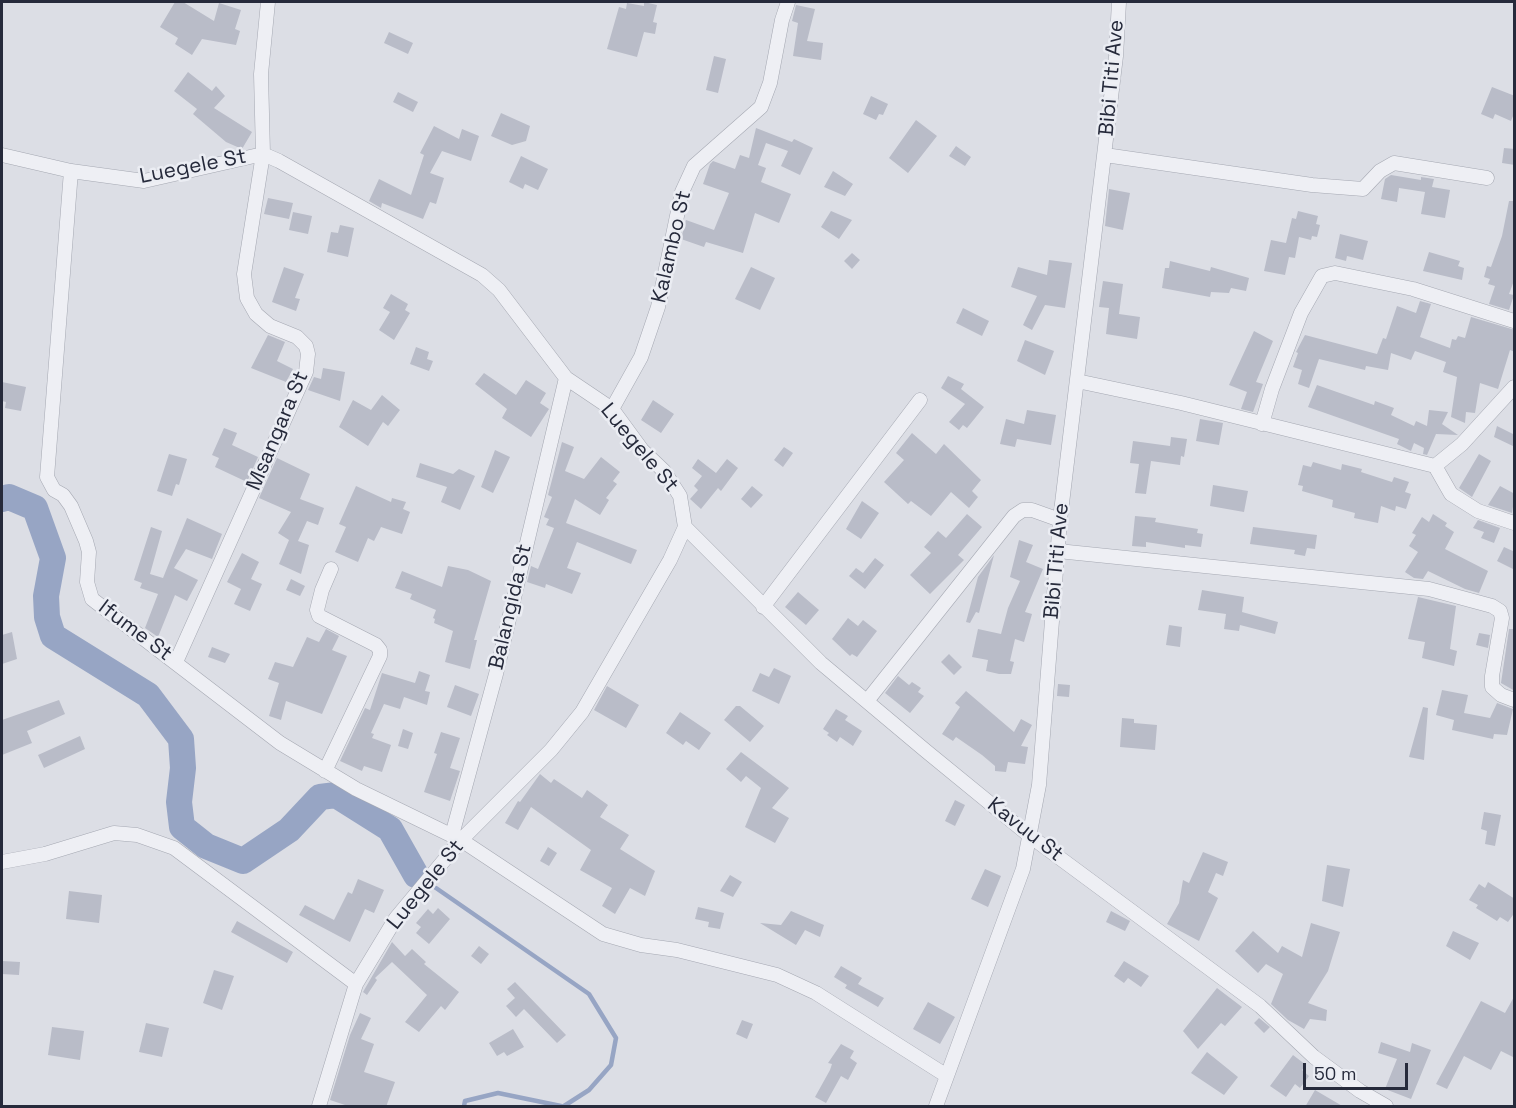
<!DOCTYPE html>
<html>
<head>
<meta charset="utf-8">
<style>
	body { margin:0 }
	#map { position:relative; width:1516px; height:1108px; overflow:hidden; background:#dcdee5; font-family:"Space Grotesk",sans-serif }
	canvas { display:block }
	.frame { position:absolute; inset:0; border:3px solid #262a3b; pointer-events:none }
	.scale { position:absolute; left:1303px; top:1063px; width:105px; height:27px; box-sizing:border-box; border:3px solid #262a3b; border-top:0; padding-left:8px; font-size:18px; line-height:21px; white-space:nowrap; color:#262a3b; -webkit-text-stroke:4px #ebedf3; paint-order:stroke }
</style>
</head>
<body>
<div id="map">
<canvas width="1516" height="1108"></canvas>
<div class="frame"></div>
<div class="scale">50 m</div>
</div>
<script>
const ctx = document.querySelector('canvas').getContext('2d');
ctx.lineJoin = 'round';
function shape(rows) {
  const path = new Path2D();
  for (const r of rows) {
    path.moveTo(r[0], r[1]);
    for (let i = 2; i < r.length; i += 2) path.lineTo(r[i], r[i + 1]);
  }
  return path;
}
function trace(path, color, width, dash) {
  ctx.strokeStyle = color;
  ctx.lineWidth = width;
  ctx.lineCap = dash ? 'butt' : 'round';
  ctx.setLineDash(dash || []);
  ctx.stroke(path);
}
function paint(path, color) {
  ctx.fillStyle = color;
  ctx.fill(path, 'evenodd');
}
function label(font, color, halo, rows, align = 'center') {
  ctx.font = font + ' "Space Grotesk",sans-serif';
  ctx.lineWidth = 5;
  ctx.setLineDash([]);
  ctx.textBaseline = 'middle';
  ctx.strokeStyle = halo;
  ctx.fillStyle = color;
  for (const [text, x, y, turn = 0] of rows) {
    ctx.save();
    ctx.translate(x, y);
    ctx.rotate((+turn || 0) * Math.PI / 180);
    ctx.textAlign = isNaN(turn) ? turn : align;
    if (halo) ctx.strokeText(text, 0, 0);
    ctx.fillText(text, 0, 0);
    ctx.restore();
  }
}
trace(shape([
	[436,888,589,994,616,1038,611,1065,589,1090,564,1106],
	[464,1106,465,1101,498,1093,561,1106]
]), '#97a5c4', 4.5);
trace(shape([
	[2,499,9,497,35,508,53,558,46,596,47,617,53,636,148,695,181,739,183,768,179,802,182,827,206,846,243,861,289,830,320,797,336,795,390,829,416,875]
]), '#97a5c4', 26);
paint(shape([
	[175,2,183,2,214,21,219,3,241,10,235,29,240,31,236,45,202,39,192,55,175,44,178,38,160,27],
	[644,2,657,5,653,22,657,23,655,34,644,32,637,57,607,49,619,7,626,9,627,3,644,6],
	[796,5,815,9,807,41,823,43,821,60,793,56,798,23,792,21],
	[389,32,413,43,408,54,384,43],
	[714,56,726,59,718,93,706,90],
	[188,72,212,91,216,86,225,96,214,108,252,132,242,149,226,142,193,114,197,109,174,91],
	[1492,87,1515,96,1515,111,1511,121,1495,114,1493,119,1481,114],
	[398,92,418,102,413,112,393,102],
	[871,96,888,104,883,115,879,114,876,120,863,114],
	[501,113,530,126,526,141,512,145,491,136],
	[916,120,937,136,908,173,889,158],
	[434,126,459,139,462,129,479,136,471,161,442,151,430,173,444,178,436,204,430,202,423,219,382,203,381,208,369,201,379,179,411,195,424,155,420,153],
	[756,128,792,142,794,139,813,148,800,175,781,166,788,151,766,143,758,165,766,168,761,182,791,194,779,223,755,213,743,253,706,242,704,247,681,239,686,220,714,230,729,193,703,184,710,164,713,161,735,169,740,155,749,158],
	[956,146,971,157,965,166,949,156],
	[1504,148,1515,149,1515,165,1502,163],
	[521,156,548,169,538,190,525,184,523,189,509,182],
	[833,171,853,184,845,196,824,187],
	[1391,175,1421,180,1421,177,1434,179,1432,187,1450,190,1445,218,1421,214,1425,192,1399,188,1397,202,1381,199,1385,179],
	[1109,189,1130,193,1123,230,1105,226],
	[268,198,293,203,289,219,264,214],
	[1509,201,1515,201,1515,278,1509,294,1514,295,1509,310,1489,304,1495,286,1488,284,1490,279,1484,277,1487,266,1491,267,1502,236],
	[831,211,852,220,839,239,821,227],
	[1298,211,1318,216,1316,224,1320,225,1317,237,1312,236,1311,240,1299,237,1295,258,1289,257,1285,275,1264,271,1271,240,1286,243,1292,218,1296,219],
	[293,212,312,216,308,234,289,230],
	[340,225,354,228,348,257,327,252,331,232,338,233],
	[1340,234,1368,241,1363,260,1347,256,1346,261,1335,258],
	[1429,252,1460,261,1458,266,1464,268,1462,280,1423,271],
	[852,253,860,260,852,269,844,261],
	[1049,260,1072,263,1065,308,1045,305,1032,330,1023,325,1037,296,1011,287,1018,267,1047,275],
	[1170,261,1210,271,1211,267,1249,278,1246,291,1231,288,1229,293,1211,292,1210,297,1162,288,1165,268,1169,268],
	[284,267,304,274,295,298,300,299,296,311,272,302],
	[751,267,775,278,760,310,735,299],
	[1103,281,1123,284,1119,314,1140,317,1137,339,1106,334,1109,308,1099,307],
	[391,294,408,304,405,310,410,313,394,340,379,330,390,312,383,308],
	[1420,301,1431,304,1420,337,1450,348,1452,339,1456,340,1458,336,1465,338,1471,317,1515,330,1515,352,1510,350,1498,389,1480,383,1475,413,1466,412,1465,423,1451,417,1457,377,1443,372,1446,362,1415,351,1411,360,1391,353,1388,370,1366,366,1365,370,1319,359,1309,388,1298,384,1302,370,1293,367,1298,353,1296,352,1305,335,1377,354,1383,338,1386,339,1397,306,1416,313],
	[963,308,989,321,982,336,956,323],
	[1254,331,1273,341,1256,382,1263,384,1253,412,1241,409,1247,392,1229,385],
	[268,335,285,342,277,361,293,369,286,382,251,368],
	[1025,340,1054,351,1045,375,1017,361],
	[416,347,429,352,427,359,433,361,429,371,410,364],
	[323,368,345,372,340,401,308,390,314,377,321,379],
	[484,373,516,395,526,380,546,393,540,403,549,409,531,437,502,418,507,409,475,384],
	[948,376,964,384,961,389,984,407,967,428,963,425,959,430,949,422,965,404,941,388],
	[2,382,26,387,21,411,5,408,6,402,2,401],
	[1317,385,1374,405,1375,401,1394,408,1391,415,1414,426,1416,421,1427,426,1429,410,1448,412,1442,424,1458,435,1436,434,1427,455,1423,454,1424,448,1414,443,1411,451,1397,444,1399,439,1308,407],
	[382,395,400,410,388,426,383,422,368,446,339,427,353,400,371,410],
	[653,400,674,414,661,433,641,420],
	[1027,410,1056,415,1051,445,1017,439,1015,447,1000,444,1006,419,1024,424],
	[1200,419,1223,423,1219,445,1196,441],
	[1497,426,1515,435,1515,447,1494,437],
	[224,428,237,433,232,445,258,457,247,482,215,467,219,458,212,455],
	[912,433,936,454,944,444,981,480,972,491,978,497,969,508,951,492,931,516,911,501,908,504,884,482,904,460,896,453],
	[1171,437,1187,439,1184,457,1181,456,1180,465,1151,461,1146,494,1135,493,1139,464,1130,463,1133,441,1170,446],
	[562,442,574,447,565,471,584,479,601,457,620,472,613,481,617,484,606,498,609,500,600,515,575,499,566,523,637,550,631,564,577,542,567,568,581,573,572,594,546,584,545,588,527,582,531,566,538,569,554,528,546,525,549,519,544,517,552,497,548,495],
	[784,447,793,453,783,467,774,460],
	[495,450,510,457,493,493,481,487],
	[169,454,187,459,179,485,176,484,172,496,157,491],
	[1479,454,1491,461,1472,497,1459,488],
	[277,458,310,474,300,499,324,508,318,525,307,521,298,541,309,545,301,574,279,564,289,540,278,533,291,512,259,498],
	[698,459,716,473,727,459,738,468,721,491,718,488,701,509,690,499,698,490,694,486,702,476,692,468],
	[1313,462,1341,470,1342,464,1362,469,1361,472,1392,482,1394,477,1409,482,1405,492,1411,494,1406,509,1396,506,1395,511,1381,506,1378,523,1354,518,1355,513,1332,507,1333,500,1302,491,1303,486,1298,485,1303,465,1311,467],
	[420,463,453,474,459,469,475,476,460,510,441,502,447,487,416,477],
	[1213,485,1248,491,1244,512,1210,506],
	[356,486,391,502,392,498,406,502,403,509,410,512,402,534,381,527,374,541,368,538,358,562,335,552,346,527,339,524],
	[752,486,763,495,751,508,741,499],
	[1500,486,1515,494,1512,513,1488,505],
	[862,501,879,513,861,539,846,529],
	[967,514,982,527,958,555,964,560,930,594,910,575,931,553,924,547,938,531,946,538],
	[1433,514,1447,523,1445,526,1454,532,1445,549,1488,571,1479,593,1465,589,1428,571,1423,579,1414,578,1405,572,1418,552,1409,546,1416,535,1412,533,1422,517,1429,522],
	[1135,516,1156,518,1155,522,1198,529,1197,533,1203,534,1201,547,1185,545,1185,548,1146,542,1146,547,1132,546],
	[187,518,222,534,212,559,186,549,174,568,198,580,187,601,175,595,158,637,145,628,158,594,140,588,142,583,134,580,151,527,162,531,150,574,163,578],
	[1478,520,1500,528,1494,543,1481,538,1484,532,1473,528],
	[1253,527,1317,535,1315,549,1307,548,1305,556,1294,554,1295,550,1250,544],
	[1019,540,1033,545,1026,562,1043,569,1025,612,1032,614,1024,642,1015,639,1010,661,1014,662,1011,674,999,674,986,671,988,660,972,657,978,629,1001,634,1008,608,1020,581,1010,577],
	[1504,547,1515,552,1515,570,1497,561],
	[242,553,259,562,251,579,262,584,250,611,234,604,241,589,227,582],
	[994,555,979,613,976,612,970,623,966,622,978,577],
	[875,558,884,565,865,589,849,576,856,568,863,573],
	[448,566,468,570,491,581,474,640,477,640,470,669,445,662,453,631,434,623,435,619,433,618,436,610,410,599,412,594,395,588,402,571,442,587],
	[291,579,305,586,300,596,286,590],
	[1202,590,1244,597,1242,612,1278,622,1275,634,1240,625,1239,631,1224,629,1226,614,1198,610],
	[798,592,819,610,806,625,785,607],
	[1418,597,1456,606,1450,649,1457,651,1454,666,1422,658,1425,642,1408,639],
	[848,618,858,626,863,620,877,631,857,657,852,654,850,656,832,639],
	[1169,625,1182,627,1180,647,1166,645],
	[326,629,339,636,332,650,347,656,322,714,286,701,281,720,269,716,279,683,268,679,275,662,293,667,307,637,319,642],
	[1509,629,1515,629,1515,691,1501,683],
	[12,632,17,659,2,664,2,635],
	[1479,633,1490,635,1488,648,1476,645],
	[212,647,230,654,225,663,208,657],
	[949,654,962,667,954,675,941,662],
	[774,668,791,676,779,704,752,691,760,673,769,677],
	[419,671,430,675,425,691,430,692,427,705,404,697,400,709,384,704,371,733,374,734,372,738,391,745,382,772,364,766,362,771,340,761,365,708,370,710,382,673,415,683],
	[898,676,909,685,912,682,921,688,918,692,924,696,910,713,885,693],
	[1058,684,1070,685,1069,697,1057,696],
	[455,685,479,694,471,716,447,707],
	[607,686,639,705,626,728,594,710],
	[1442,690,1468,695,1464,713,1490,718,1497,703,1513,709,1507,735,1494,734,1493,739,1452,730,1454,720,1436,715],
	[966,691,1014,732,1021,719,1032,725,1021,746,1028,747,1025,764,1008,762,1006,772,995,771,995,766,982,755,956,737,953,741,942,734,960,707,955,703],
	[59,700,65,714,27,731,32,743,2,755,2,720],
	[736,706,740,706,764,726,750,742,724,720],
	[1423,707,1428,708,1424,760,1409,757],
	[836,709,848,716,845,720,862,731,853,746,840,737,837,742,827,735,829,733,823,729],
	[680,712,711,733,699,750,686,741,683,745,666,733],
	[1122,718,1134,719,1134,723,1157,725,1155,750,1120,747],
	[403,729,413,733,408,749,398,746],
	[441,732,460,738,450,768,460,771,450,801,424,792,437,754,434,753],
	[80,736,85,749,44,768,38,755],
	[741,752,789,788,772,808,789,818,775,843,745,827,761,788,746,776,741,782,726,769],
	[540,774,551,783,554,779,582,798,587,790,608,805,600,817,629,835,620,849,655,871,645,896,630,888,615,914,602,906,612,888,580,870,591,850,531,807,518,830,505,823,518,801,520,802],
	[955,800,965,805,955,826,945,821],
	[1484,812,1501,815,1495,846,1485,844,1487,831,1481,829],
	[548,847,557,853,549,866,540,861],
	[1203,852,1228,862,1223,876,1216,873,1208,892,1218,898,1199,941,1167,924,1179,903,1183,880,1189,883],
	[1327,865,1350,869,1343,907,1322,901],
	[985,869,1001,876,988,907,971,899],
	[730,875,742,882,733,897,720,891],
	[358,879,384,890,374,913,365,909,350,942,299,915,305,905,334,920,348,892,352,894],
	[1488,882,1515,899,1515,912,1508,922,1500,917,1497,921,1476,908,1478,905,1469,900,1479,884,1485,888],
	[69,891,102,895,99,923,66,919],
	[698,907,724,913,720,929,708,927,709,922,695,919],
	[438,908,450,919,429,944,416,933,421,927,416,923,428,909,433,914],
	[791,911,824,925,820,937,805,930,796,945,760,923,781,925],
	[1111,911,1130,921,1125,931,1106,922],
	[237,921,293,952,287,963,231,932],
	[1311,923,1340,932,1328,971,1308,1003,1327,1010,1326,1021,1310,1019,1304,1029,1288,1020,1271,1004,1283,974,1266,964,1258,973,1235,951,1253,931,1278,953,1282,946,1302,957],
	[1453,931,1479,943,1470,960,1446,946],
	[392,942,405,956,412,949,426,962,424,964,459,992,445,1010,441,1006,419,1032,405,1022,427,995,392,962,375,978,377,980,367,995,363,992],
	[479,946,489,954,481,964,471,956],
	[2,961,20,962,19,975,2,974],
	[1124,961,1149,976,1141,987,1128,978,1124,983,1114,976],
	[841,966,862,978,858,984,884,998,878,1007,845,988,847,985,834,977],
	[214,970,234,976,222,1010,203,1003],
	[515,982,566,1035,557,1043,524,1009,516,1017,506,1006,515,998,507,989],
	[1217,988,1242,1007,1225,1026,1221,1023,1198,1049,1183,1031],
	[1515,995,1515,1058,1501,1051,1491,1070,1464,1056,1447,1089,1436,1084,1481,1001,1505,1013],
	[928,1002,955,1017,940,1044,913,1029],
	[360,1013,371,1018,361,1039,374,1044,364,1072,395,1082,386,1107,351,1107,330,1100,350,1035],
	[1259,1018,1270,1027,1264,1033,1254,1023],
	[742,1020,753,1024,747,1039,736,1034],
	[146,1023,169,1028,162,1057,139,1052],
	[52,1027,84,1031,80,1060,48,1055],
	[513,1029,524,1047,507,1056,504,1052,497,1056,489,1043],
	[1381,1042,1410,1052,1412,1043,1431,1050,1411,1099,1385,1089,1397,1059,1378,1053],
	[841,1044,854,1051,850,1058,857,1063,848,1080,841,1076,826,1103,815,1097,830,1070,832,1064,828,1063],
	[1207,1052,1238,1077,1224,1095,1191,1073],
	[1293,1055,1306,1065,1302,1070,1309,1076,1300,1088,1295,1084,1286,1097,1270,1086],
	[1315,1090,1344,1107,1305,1107]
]), '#b9bcc8');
const minor = shape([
	[2,155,71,171,144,181,263,154,279,161,482,275,499,290,566,378,612,409,642,450,664,471,680,496,685,527,670,560,582,712,551,750,461,840,396,918,356,984,319,1106],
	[1105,155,1312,185,1363,189,1380,171,1394,163,1487,178],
	[71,171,47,477,54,490,63,495,71,506,86,541,89,552,87,582,92,599,280,743,356,789,461,840,603,934,641,945,677,950,777,975,816,993,947,1076],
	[1077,381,1181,403,1435,466,1462,444,1514,387],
	[612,409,641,357,658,307,682,192,694,166,761,107,770,83,782,20,788,2],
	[1262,424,1272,389,1301,313,1322,276,1335,273,1413,289,1514,321],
	[1435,466,1451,494,1478,511,1514,523],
	[685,527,821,663,926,751,1030,836,1260,1006,1314,1057,1360,1091,1386,1106],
	[1058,551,1429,589,1492,606,1500,611,1502,618,1492,676,1492,687,1501,695,1514,700],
	[763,607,920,400],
	[176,662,306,372,308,354,306,346,297,337,270,326,256,314,247,298,244,274,263,154,261,74,268,2],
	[867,701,1014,516,1023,510,1032,510,1060,520],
	[325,771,380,656,380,650,376,645,319,616,317,610,322,590,331,569],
	[452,835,496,674,566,378],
	[2,862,45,854,114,833,137,835,174,848,356,984],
	[936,1106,1023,869,1039,785,1060,520,1116,56,1119,2]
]);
trace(minor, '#a5a8b2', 15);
trace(minor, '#eeeff4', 14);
label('21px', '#262a3b', '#ebedf3', [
	["Bibi Titi Ave",1112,78,-85],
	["Luegele St",193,167,-11],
	["Kalambo St",672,247,-77],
	["Msangara St",278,431,-67],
	["Luegele St",639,448,50],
	["Bibi Titi Ave",1057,561,-85],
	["Balangida St",511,607,-77],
	["Ifume St",135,631,37],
	["Kavuu St",1025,830,38],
	["Luegele St",426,885,-51]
]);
</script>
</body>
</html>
